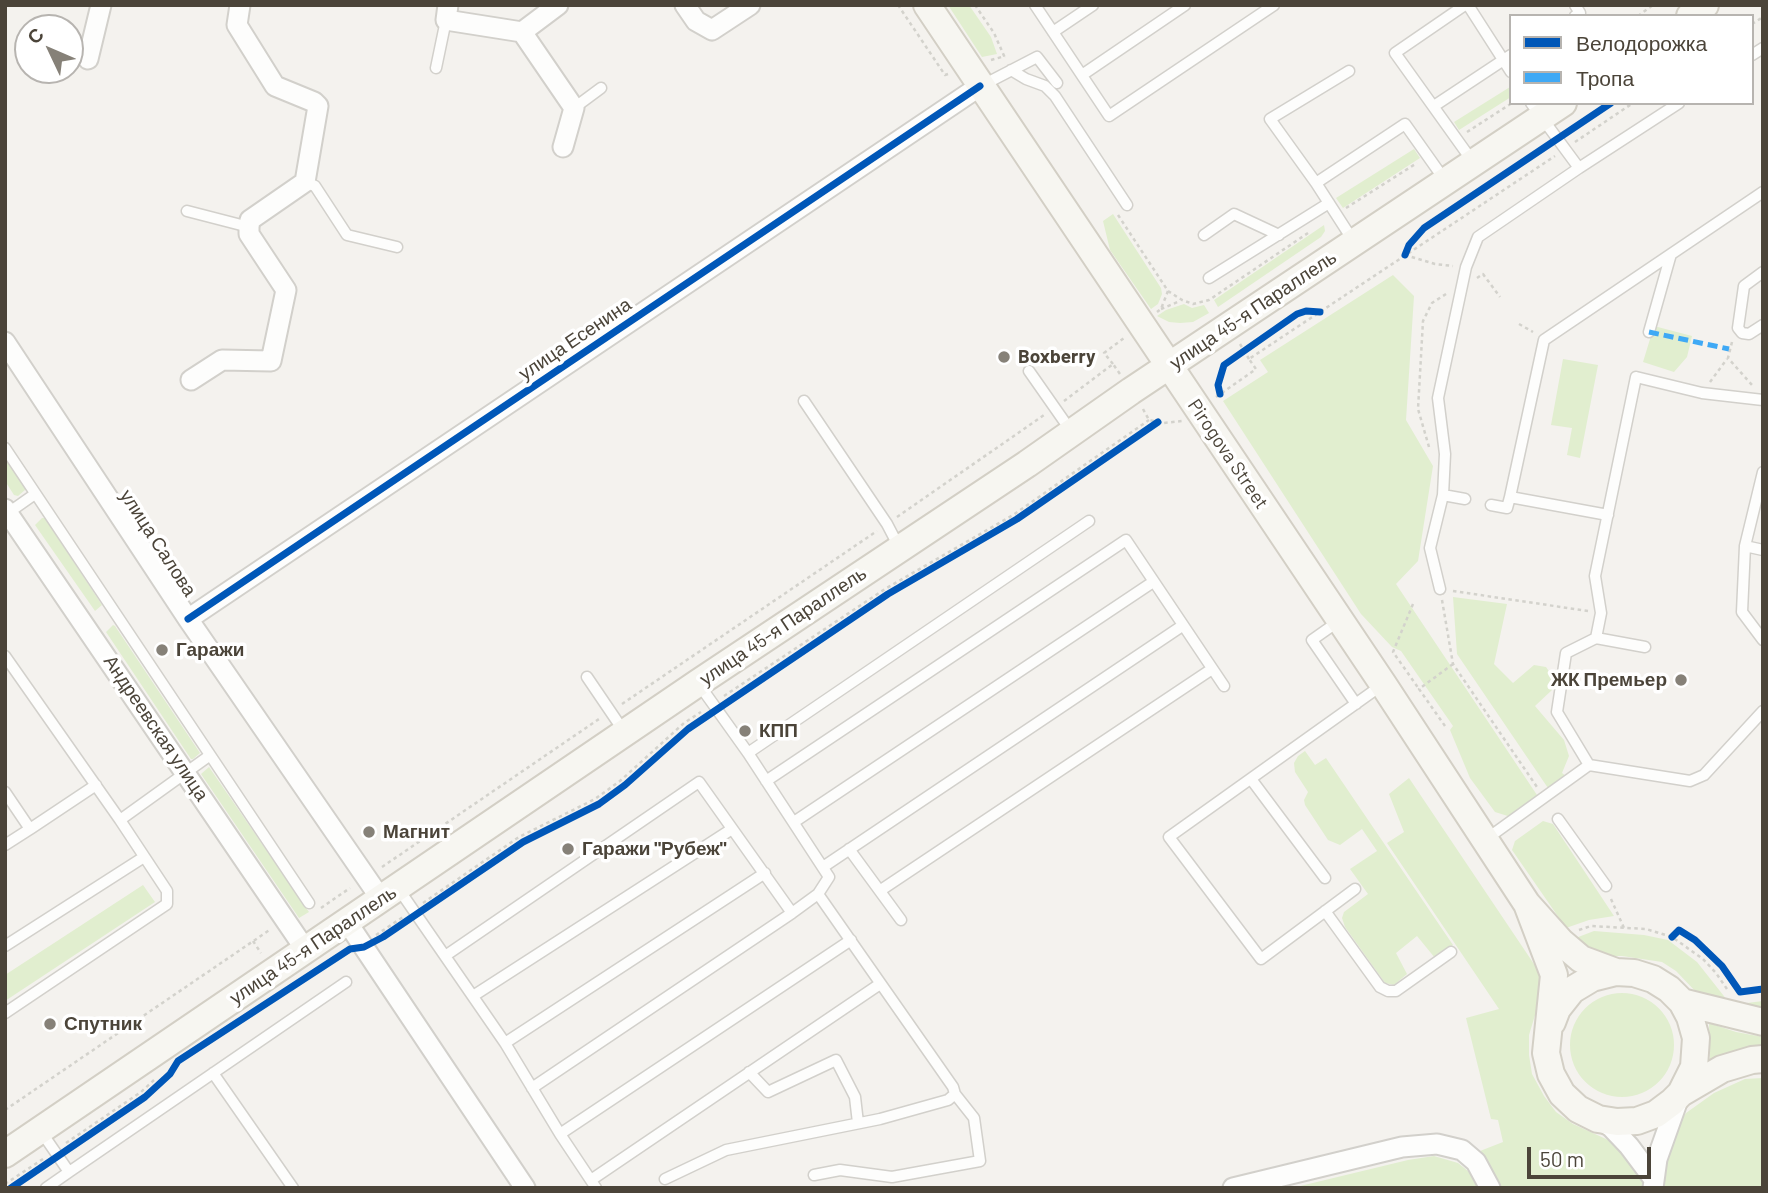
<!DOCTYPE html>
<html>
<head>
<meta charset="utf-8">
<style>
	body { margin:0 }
	#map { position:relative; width:1768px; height:1193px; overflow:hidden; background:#f4f2ee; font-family:Barlow,sans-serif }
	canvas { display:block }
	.frame { position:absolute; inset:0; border:7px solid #4b4439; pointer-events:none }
	.legend { position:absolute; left:1509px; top:14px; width:245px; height:91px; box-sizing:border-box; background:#fff; border:2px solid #b7b4b0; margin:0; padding:9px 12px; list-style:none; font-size:21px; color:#4b4439 }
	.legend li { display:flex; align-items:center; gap:14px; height:35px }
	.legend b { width:35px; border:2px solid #b7b4b0 }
	.north { position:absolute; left:14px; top:14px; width:70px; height:70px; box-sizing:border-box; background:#fff; border:2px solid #b7b4b0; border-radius:50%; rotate:314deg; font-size:19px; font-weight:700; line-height:28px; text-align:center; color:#4b4439 }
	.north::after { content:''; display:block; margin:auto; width:24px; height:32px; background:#868178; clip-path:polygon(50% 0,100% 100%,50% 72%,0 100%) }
	.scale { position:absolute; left:1527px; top:1147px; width:124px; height:32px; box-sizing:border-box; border:4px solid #4b4439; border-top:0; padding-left:9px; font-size:21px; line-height:24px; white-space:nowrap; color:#4b4439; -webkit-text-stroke:5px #fff; paint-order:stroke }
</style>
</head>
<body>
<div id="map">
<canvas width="1768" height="1193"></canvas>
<div class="frame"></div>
<ul class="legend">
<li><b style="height:9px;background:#0057b8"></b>Велодорожка</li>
<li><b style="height:9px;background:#3fa9f5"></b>Тропа</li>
</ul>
<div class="north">С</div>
<div class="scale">50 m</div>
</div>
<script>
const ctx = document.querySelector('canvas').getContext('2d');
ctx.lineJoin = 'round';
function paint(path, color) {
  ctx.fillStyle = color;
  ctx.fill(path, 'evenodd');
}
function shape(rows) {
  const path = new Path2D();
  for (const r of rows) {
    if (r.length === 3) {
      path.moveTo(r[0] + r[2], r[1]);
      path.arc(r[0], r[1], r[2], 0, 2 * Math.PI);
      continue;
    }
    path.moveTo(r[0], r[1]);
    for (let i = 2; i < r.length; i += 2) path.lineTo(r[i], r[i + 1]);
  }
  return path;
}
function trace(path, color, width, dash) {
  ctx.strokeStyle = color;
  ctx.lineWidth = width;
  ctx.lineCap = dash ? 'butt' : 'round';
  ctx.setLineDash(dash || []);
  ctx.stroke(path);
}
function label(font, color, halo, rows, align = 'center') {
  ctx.font = font + ' Barlow,sans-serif';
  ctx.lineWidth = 7;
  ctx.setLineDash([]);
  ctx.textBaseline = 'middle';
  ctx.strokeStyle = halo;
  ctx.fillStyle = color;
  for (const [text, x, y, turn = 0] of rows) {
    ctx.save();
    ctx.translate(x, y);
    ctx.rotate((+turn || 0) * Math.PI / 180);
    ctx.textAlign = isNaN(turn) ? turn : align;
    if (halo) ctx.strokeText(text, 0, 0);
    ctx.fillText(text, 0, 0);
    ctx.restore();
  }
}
paint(shape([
	[948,5,969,5,991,37,997,54,982,57],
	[1510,87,1511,97,1459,130,1454,122],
	[1414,149,1420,158,1343,208,1336,198],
	[1113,214,1161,288,1162,294,1158,304,1151,309,1110,250,1103,221],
	[1324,225,1325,231,1321,237,1218,307,1214,300],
	[1393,275,1414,296,1406,420,1433,466,1418,561,1396,584,1539,798,1511,817,1495,812,1470,778,1450,730,1453,726,1401,651,1392,647,1361,614,1223,401,1268,372,1260,360],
	[1184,304,1192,308,1204,305,1209,313,1193,322,1180,323,1169,322,1157,316,1166,310],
	[1654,326,1692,336,1687,357,1674,372,1643,362],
	[1563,359,1598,365,1580,458,1567,455,1572,428,1551,425],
	[5,456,26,487,25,490,18,496,14,495,5,481],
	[42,518,45,518,102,605,95,611,35,525],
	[1453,597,1507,604,1494,664,1513,683,1534,665,1546,667,1553,677,1552,690,1535,706,1564,740,1569,756,1562,773,1566,776,1550,791,1457,654],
	[113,625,115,626,200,753,193,759,191,759,106,632],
	[1305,751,1315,765,1326,758,1453,945,1435,958,1417,936,1396,953,1407,974,1394,985,1385,983,1345,927,1342,918,1344,912,1368,894,1350,869,1377,851,1362,829,1340,845,1328,840,1305,805,1304,800,1308,792,1295,772,1294,763,1298,756],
	[209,767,309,912,299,918,201,774],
	[1409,778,1538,970,1542,992,1529,1035,1529,1055,1532,1074,1544,1096,1556,1112,1573,1124,1617,1144,1645,1176,1646,1188,1493,1188,1478,1156,1480,1151,1503,1142,1498,1120,1491,1119,1466,1018,1499,1009,1387,843,1404,832,1389,794],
	[1543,821,1553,824,1614,916,1589,920,1566,928,1512,850,1515,841],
	[143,885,155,902,5,1001,5,975],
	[1594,931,1644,935,1668,940,1697,962,1731,1005,1763,1001,1763,1016,1697,993,1676,971,1662,962,1622,956,1594,956,1573,939],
	[1622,1045,52],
	[1709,1023,1736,1032,1763,1037,1763,1052,1710,1064],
	[1763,1078,1763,1188,1664,1188,1661,1167,1667,1141,1686,1113,1714,1093,1745,1079],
	[1434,1156,1458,1163,1468,1171,1480,1188,1292,1188,1408,1160]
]), '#e1eecf');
const lane = shape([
	[1035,5,1109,116,1274,5],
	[1465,5,1395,53,1473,162],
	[1468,5,1511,72],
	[1575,5,1580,13,1575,16],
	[1053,32,1093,5],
	[1752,55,1763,48],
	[436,68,446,20],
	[1011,70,1026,79,1045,86,1055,96,1127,205],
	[1349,71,1270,119,1316,183,1354,242],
	[1082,75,1185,5],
	[983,85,1037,57,1057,83],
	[1434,106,1511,55],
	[574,108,601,88],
	[1579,168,1679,103],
	[305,182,315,186,347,235,397,247],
	[1316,183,1405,124,1444,179],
	[187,211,249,227],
	[1204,235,1234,214,1279,235],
	[1763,272,1744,286,1738,328,1742,333,1749,334,1763,325],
	[1209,278,1329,203],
	[1649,332,1671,254],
	[1029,371,1071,431],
	[804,401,887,524,899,547],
	[5,448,309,903],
	[1763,472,1745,546,1742,612,1763,640],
	[1465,499,1443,495,1445,454,1438,398,1466,267,1478,237,1579,168,1531,103],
	[1491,505,1507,508,1510,497],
	[8,513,35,494],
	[1608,515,1510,497,1544,340,1763,192],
	[1745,546,1763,550],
	[1440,589,1430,548,1443,495],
	[1339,621,1312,640,1356,704],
	[1596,638,1645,647],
	[5,656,120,820],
	[587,677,623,730],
	[748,753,1089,521],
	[1589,765,1557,712,1566,653,1596,638,1601,613,1595,576,1636,377,1702,393,1763,400],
	[1251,779,1325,878],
	[766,781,1126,540,1224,686],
	[5,792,30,829,5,845],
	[1558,819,1606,886],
	[794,822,1153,582],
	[30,829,96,785],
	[1485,840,1589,765,1690,781,1704,775,1763,711],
	[849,849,901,920],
	[823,867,1182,626],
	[398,888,505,1043,560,1134,596,1188],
	[1355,889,1261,959,1169,837,1382,685],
	[881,890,1212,669],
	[1325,911,1380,987,1388,991,1396,991,1451,952],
	[5,946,144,857],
	[445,956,699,782,792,913],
	[473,996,732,829],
	[5,1013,167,904,167,891,120,820,209,756],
	[505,1043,765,873],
	[749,1072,768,1092,836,1060,855,1097,858,1123],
	[213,1073,293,1188],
	[532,1088,792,913,818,894,829,877,748,753,698,683],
	[40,1130,69,1172,346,982],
	[560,1134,851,940],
	[814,1175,840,1170,892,1177,980,1161,974,1118,955,1094,953,1087,818,894],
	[665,1179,726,1150,880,1119,948,1100,955,1094],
	[591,1180,880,984],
	[46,1188,69,1172]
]);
const street = shape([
	[448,5,446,20,522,32,574,108,563,147],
	[685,5,696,21,712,30,750,5],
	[522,32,558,5],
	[88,59,101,5],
	[5,342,188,619,381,899],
	[191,380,222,360,271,361,286,290,249,234,249,227,250,220,305,182,318,106,314,102,275,86,237,25,240,5],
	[5,509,305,949],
	[188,619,980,86],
	[347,922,525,1188],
	[1600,1120,1611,1127,1629,1146,1653,1178],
	[1233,1188,1402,1147,1437,1144,1462,1150,1476,1162,1490,1188],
	[1653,1188,1657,1159,1679,1097]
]);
const secondary = shape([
	[927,5,1383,684,1527,904,1561,942,1581,959,1616,972,1634,973,1653,979,1669,989,1682,1002,1690,1017,1696,1038,1694,1067,1681,1093,1672,1102,1656,1114,1637,1121,1617,1122,1598,1119,1578,1109,1562,1094,1551,1074,1546,1053,1554,975,1527,904],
	[1690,16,1705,5],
	[1682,1002,1763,1022],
	[1552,1022,1557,1009,1572,990,1592,978,1616,972],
	[1681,1093,1722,1069,1752,1060,1763,1059],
	[5,1154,698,683,1027,464,1131,391,1563,103]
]);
trace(lane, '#d2d0cb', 13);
trace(street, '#d2d0cb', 23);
trace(secondary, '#d3cfc5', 30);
trace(shape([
	[898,5,945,75,948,74],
	[975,5,994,33,1005,58],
	[1638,16,1653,5],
	[1752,24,1763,17],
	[991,60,1005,56],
	[1467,132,1512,103],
	[1575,142,1633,103],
	[1346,208,1417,163],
	[1118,215,1168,291,1161,309,1157,312],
	[1405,255,1435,264,1453,266],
	[1477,278,1483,274,1500,297],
	[1168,291,1182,300,1193,304,1209,300,1308,233],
	[1161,309,1180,301],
	[1519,324,1533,332],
	[1732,342,1728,358,1752,385],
	[1240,344,1249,359],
	[1113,364,1104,353,1124,338],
	[1710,382,1727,359],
	[1216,397,1256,369,1249,359,1555,156],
	[1064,401,1113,364,1120,374],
	[1143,409,1149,420,1164,423,1182,421],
	[1429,447,1418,409,1423,321,1432,303,1446,294],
	[897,517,1044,415],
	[1453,591,1588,611],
	[1442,600,1453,664,1537,787],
	[1413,604,1393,652,1419,689],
	[724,696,885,589,1013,515,1149,420],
	[622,704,877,531],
	[1445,726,1419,689,1453,664],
	[382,867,599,719],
	[1611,899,1624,928],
	[423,903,519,837,595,799,620,781,684,723,701,712],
	[321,908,350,888],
	[1579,930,1591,926,1646,929,1672,937,1703,959,1716,973,1729,992],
	[376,935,403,917],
	[253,941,261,953],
	[302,980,346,951],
	[5,1110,271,929],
	[66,1143,141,1092,154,1080],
	[5,1184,43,1159]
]), '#d3d2cc', 2.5, [3.5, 3.5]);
trace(lane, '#fdfdfc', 10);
trace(street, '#fdfdfc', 19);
trace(secondary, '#f7f6f1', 26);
trace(shape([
	[1649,332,1729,349]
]), '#3fa9f5', 5, [10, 5]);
trace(shape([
	[1405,255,1409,245,1424,228,1611,103],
	[1220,394,1218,385,1224,365,1297,314,1306,311,1320,312],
	[188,619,980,86],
	[1672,937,1679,930,1695,940,1722,966,1740,992,1763,989],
	[11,1188,145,1097,170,1074,178,1061,350,949,364,947,383,937,523,842,599,804,625,785,688,729,888,594,1017,519,1158,422]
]), '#0057b8', 7);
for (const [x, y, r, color] of [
	[1004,357,7,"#868178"],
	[162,650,7,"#868178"],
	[1681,680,7,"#868178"],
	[745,731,7,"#868178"],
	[369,832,7,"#868178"],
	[568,849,7,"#868178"],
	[50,1024,7,"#868178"]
]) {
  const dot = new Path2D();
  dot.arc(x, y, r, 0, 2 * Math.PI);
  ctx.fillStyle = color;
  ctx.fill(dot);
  trace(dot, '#fff', 2.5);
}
label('19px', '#4b4439', '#fff', [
	["улица 45-я Параллель",1253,310,-34],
	["улица Есенина",575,339,-34],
	["Pirogova Street",1228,454,56],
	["улица Салова",158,543,57],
	["улица 45-я Параллель",783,626,-34],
	["Андреевская улица",156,728,56],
	["улица 45-я Параллель",313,945,-34]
]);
label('bold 19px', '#4b4439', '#fff', [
	["Boxberry",1018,357],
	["Гаражи",176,650],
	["ЖК Премьер",1667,680,"right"],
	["КПП",759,731],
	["Магнит",383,832],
	["Гаражи \"Рубеж\"",582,849],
	["Спутник",64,1024]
], 'left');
</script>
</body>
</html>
